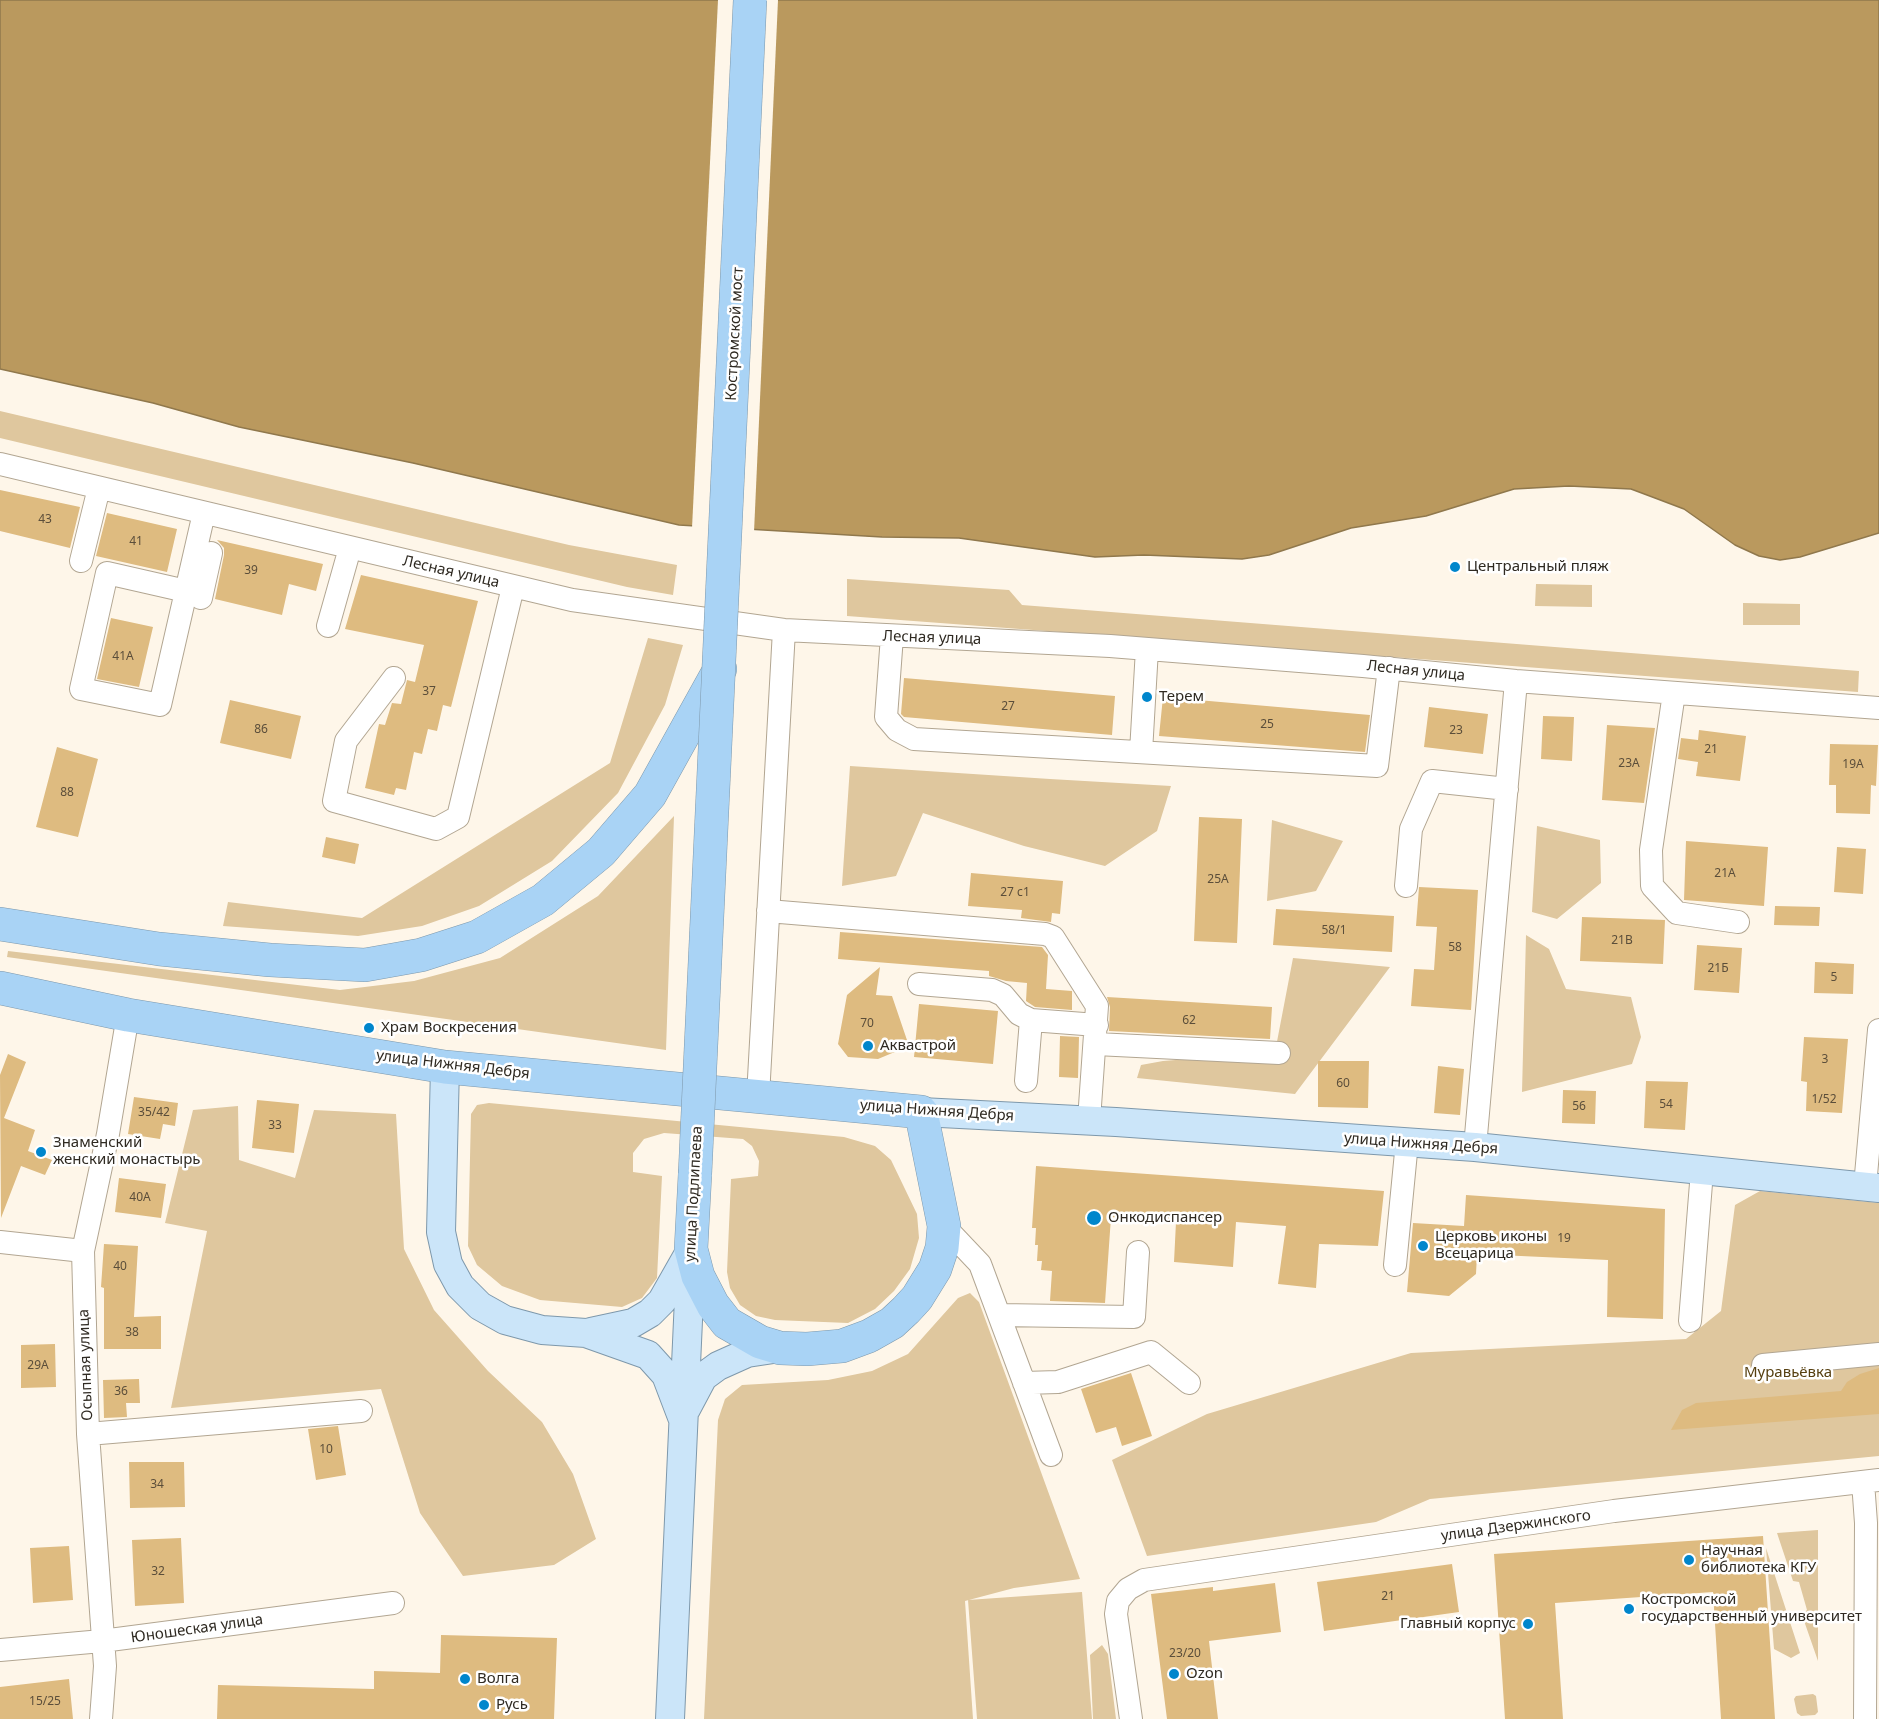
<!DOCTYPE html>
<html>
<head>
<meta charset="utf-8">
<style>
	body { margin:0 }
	canvas { display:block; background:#fef6e9 }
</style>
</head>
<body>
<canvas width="1879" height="1719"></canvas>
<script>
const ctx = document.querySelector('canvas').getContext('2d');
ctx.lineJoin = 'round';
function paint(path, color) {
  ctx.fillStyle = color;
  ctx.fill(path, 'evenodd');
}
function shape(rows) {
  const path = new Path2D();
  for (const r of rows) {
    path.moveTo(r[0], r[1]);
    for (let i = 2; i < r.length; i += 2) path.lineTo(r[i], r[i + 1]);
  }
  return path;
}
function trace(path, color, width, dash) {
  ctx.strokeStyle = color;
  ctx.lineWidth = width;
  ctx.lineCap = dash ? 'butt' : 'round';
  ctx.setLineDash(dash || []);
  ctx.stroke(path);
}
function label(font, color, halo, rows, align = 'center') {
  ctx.font = font + ' "Noto Sans",sans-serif';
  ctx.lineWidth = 5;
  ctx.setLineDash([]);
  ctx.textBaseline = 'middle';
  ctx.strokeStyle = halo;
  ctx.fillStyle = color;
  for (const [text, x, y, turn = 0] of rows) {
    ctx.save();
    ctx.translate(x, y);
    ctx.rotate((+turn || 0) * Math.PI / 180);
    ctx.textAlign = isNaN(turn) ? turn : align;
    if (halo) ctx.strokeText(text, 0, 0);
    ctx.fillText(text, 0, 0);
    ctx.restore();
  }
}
paint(shape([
	[0,411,569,545,677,565,673,595,627,587,0,438],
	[847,579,1009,590,1022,605,1859,671,1858,692,847,616],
	[1536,584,1592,585,1592,607,1535,606],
	[1743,603,1800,604,1800,625,1743,625],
	[648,638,683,645,665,705,618,793,552,861,479,906,422,926,358,936,223,926,228,902,362,918,610,763],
	[850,766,1050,779,1171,786,1157,831,1105,866,1024,846,923,813,896,876,842,886],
	[674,816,666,1050,7,957,8,951,340,990,414,981,500,958,598,896],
	[1272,820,1343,841,1316,891,1267,901],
	[1537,826,1600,840,1601,883,1557,919,1532,912],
	[1526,935,1549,949,1566,989,1631,997,1641,1037,1632,1064,1522,1092],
	[1293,958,1390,967,1295,1094,1137,1078,1141,1065,1163,1061,1275,1052],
	[489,1103,844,1137,875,1146,891,1160,917,1214,919,1238,910,1269,894,1291,875,1309,848,1323,775,1320,756,1316,740,1305,730,1288,727,1272,731,1179,758,1176,759,1161,752,1146,743,1139,664,1133,644,1139,633,1153,633,1172,662,1176,657,1278,642,1298,622,1307,540,1300,502,1286,477,1265,468,1246,471,1114,477,1105],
	[238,1106,239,1160,295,1178,314,1110,396,1114,404,1249,434,1310,488,1371,542,1422,573,1474,596,1539,554,1565,463,1576,420,1513,381,1389,171,1408,207,1231,165,1223,193,1110],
	[1760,1191,1879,1203,1879,1456,1430,1499,1376,1522,1147,1556,1112,1460,1207,1414,1411,1353,1686,1339,1721,1311,1735,1205],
	[970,1293,979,1302,1080,1579,1014,1588,965,1601,973,1719,704,1719,718,1420,725,1399,742,1385,828,1380,872,1371,908,1354,958,1298],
	[1818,1530,1818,1661,1802,1615,1807,1610,1799,1582,1793,1581,1777,1533],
	[1766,1548,1800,1653,1791,1658,1774,1649],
	[1082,1592,1092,1719,977,1719,968,1600],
	[1102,1645,1108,1654,1116,1719,1093,1719,1090,1655],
	[1813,1694,1816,1696,1818,1712,1815,1715,1801,1716,1797,1713,1794,1699,1796,1696]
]), '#dfc79e');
const water = shape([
	[0,0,1879,0,1879,533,1800,557,1780,560,1759,556,1735,545,1684,509,1655,498,1631,489,1569,486,1514,489,1426,516,1351,528,1269,555,1242,559,1144,555,1095,557,959,538,882,537,679,525,413,463,239,427,153,403,0,369,0,0]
]);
paint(water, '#ba995e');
trace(water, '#90784c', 1.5);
paint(shape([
	[718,0,778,0,754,532,692,528]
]), '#fef6e9');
paint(shape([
	[0,490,80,507,70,548,0,531],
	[107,513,177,529,167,572,96,556],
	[217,540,323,564,316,591,289,584,282,615,215,599,224,555,224,548],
	[361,575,478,601,451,707,443,705,437,731,428,729,422,754,414,752,406,790,396,788,394,795,365,788,379,724,385,725,392,703,401,704,407,680,415,682,424,645,345,629],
	[111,618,153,627,139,687,97,679],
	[904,678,1115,696,1112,735,904,717,901,714],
	[1163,697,1370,715,1365,752,1159,736],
	[230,700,301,716,291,759,220,743],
	[1429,707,1488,714,1483,754,1424,747],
	[1543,716,1574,717,1572,761,1541,759],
	[1607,725,1655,728,1644,803,1602,800],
	[1699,730,1746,736,1740,781,1696,776,1698,762,1678,759,1681,738,1698,740],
	[1830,744,1878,745,1876,786,1871,785,1870,814,1836,813,1836,785,1829,785],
	[57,747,98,759,78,837,36,827],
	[1199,817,1242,819,1237,943,1194,941],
	[326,837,359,844,355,864,322,857],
	[1686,841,1768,847,1764,906,1684,900],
	[1837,847,1866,849,1863,894,1834,892],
	[971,873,1063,881,1060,914,1052,913,1051,922,1021,918,1022,910,968,906],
	[1419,887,1478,890,1471,1010,1411,1006,1414,969,1434,970,1437,927,1416,926],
	[1775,906,1820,907,1819,926,1774,925],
	[1276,909,1394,916,1392,952,1273,945],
	[1582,917,1665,920,1663,964,1580,961],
	[840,932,1042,947,1048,955,1046,989,1072,991,1072,1010,1035,1007,1026,1001,1027,983,1006,981,989,976,989,971,838,959],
	[1697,945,1742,948,1739,993,1694,990],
	[1815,962,1854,964,1853,994,1814,993],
	[880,967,876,995,892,996,909,1046,878,1059,848,1057,838,1044,847,995],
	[1107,997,1272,1007,1270,1039,1109,1031,1110,1007],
	[919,1004,998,1011,993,1064,914,1057],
	[1060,1036,1079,1037,1078,1078,1059,1077],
	[1804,1037,1848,1039,1842,1113,1806,1111,1807,1082,1801,1081],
	[8,1054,26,1062,4,1118,35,1130,28,1151,52,1160,45,1175,21,1166,1,1218,0,1075],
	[1318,1061,1369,1061,1368,1108,1318,1107],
	[1438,1066,1464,1069,1460,1115,1434,1113],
	[1646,1081,1688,1082,1685,1130,1644,1128],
	[1563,1090,1596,1091,1595,1124,1562,1123],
	[134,1097,178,1103,175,1126,163,1124,160,1139,128,1134],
	[257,1100,299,1104,294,1153,252,1148],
	[1036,1166,1384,1191,1378,1246,1319,1244,1316,1288,1278,1284,1286,1226,1236,1222,1233,1267,1174,1262,1176,1222,1111,1217,1105,1303,1050,1301,1052,1271,1041,1270,1042,1261,1037,1261,1038,1245,1035,1245,1036,1228,1032,1228],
	[119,1178,166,1184,161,1218,115,1212],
	[1466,1195,1665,1209,1663,1319,1607,1317,1608,1260,1477,1254,1476,1274,1449,1296,1407,1292,1413,1223,1464,1226],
	[104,1244,138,1246,134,1317,161,1316,161,1349,104,1349,104,1288,101,1287],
	[55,1344,56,1387,21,1388,21,1345],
	[1879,1368,1879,1414,1671,1430,1682,1410,1696,1403,1841,1391,1847,1382,1860,1374],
	[1131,1373,1152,1436,1122,1446,1116,1427,1096,1433,1081,1389],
	[139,1379,140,1403,126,1403,127,1417,104,1418,103,1380],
	[338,1426,346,1475,316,1480,308,1429],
	[129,1462,184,1462,185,1507,130,1508],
	[1763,1536,1775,1719,1721,1719,1713,1592,1555,1603,1563,1719,1505,1719,1494,1554],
	[181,1538,184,1603,135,1606,132,1540],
	[69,1546,73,1600,33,1603,30,1548],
	[1452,1564,1459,1612,1324,1631,1317,1582],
	[1275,1583,1281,1632,1209,1641,1218,1719,1167,1719,1151,1594,1213,1587,1213,1591],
	[441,1635,557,1638,554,1719,217,1719,218,1685,374,1689,374,1671,440,1673],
	[69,1679,73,1719,0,1719,0,1687]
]), '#debb80');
const minor = shape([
	[0,464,572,600,784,630,1110,646,1363,666,1516,681,1879,708],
	[81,561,99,488],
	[186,591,107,573,81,689,160,705,204,513],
	[201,598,211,553],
	[328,626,350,548],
	[892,636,886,717,897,730,914,739,1377,766,1389,668],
	[394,678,346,741,334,801,436,829,458,817,513,587],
	[1674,693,1651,850,1652,886,1677,913,1738,922],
	[1141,752,1147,649],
	[1406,886,1411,829,1432,781,1507,789],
	[768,911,1045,934,1053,937,1097,1006,1089,1120],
	[919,984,992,990,1003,995,1019,1014,1031,1020,1097,1025],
	[1096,1044,1279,1053],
	[1026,1081,1031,1020],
	[758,1096,784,630],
	[1475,1147,1516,681],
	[1865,1186,1879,1030],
	[944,1226,980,1264,1051,1455],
	[0,1242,83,1251],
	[1395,1265,1407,1142],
	[999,1315,1134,1317,1138,1252],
	[1690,1321,1702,1171],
	[1763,1365,1879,1354],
	[1024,1383,1058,1382,1151,1352,1189,1383],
	[88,1434,361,1411],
	[1863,1482,1866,1523,1865,1719],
	[0,1650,102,1641,393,1603],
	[101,1719,105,1666,88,1434,83,1251,108,1134,128,1015],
	[1131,1719,1116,1614,1118,1601,1128,1589,1144,1580,1614,1511,1879,1480]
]);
const major = shape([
	[445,1067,441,1232,448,1264,460,1286,480,1306,505,1320,542,1330,586,1333,648,1355,666,1375,682,1417],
	[921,1112,1116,1122,1475,1147,1879,1188],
	[591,1332,633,1323,650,1313,662,1301,687,1257],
	[686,1409,703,1377,718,1366,747,1353,780,1348],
	[670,1719,691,1254]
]);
const highway = shape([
	[0,924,159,949,270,960,365,965,421,955,477,937,543,900,601,852,650,795,720,669],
	[0,988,128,1015,445,1067,921,1112,944,1226,942,1248,935,1269,917,1298,906,1310,892,1323,869,1336,842,1346,807,1349,780,1348,760,1342,727,1323,713,1305,698,1276,691,1249,695,1174]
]);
trace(minor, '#b2a692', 24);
trace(major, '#7e98ab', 30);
trace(highway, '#7e98ab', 34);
trace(minor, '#fff', 22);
trace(major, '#cbe5f9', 28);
trace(highway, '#a9d3f5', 33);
const highwayBridge = shape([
	[695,1174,750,0]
]);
trace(highwayBridge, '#7e98ab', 34, []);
trace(highwayBridge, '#a9d3f5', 33);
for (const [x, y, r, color] of [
	[1455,567,6,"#0086cc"],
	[1147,697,6,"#0086cc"],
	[369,1028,6,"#0086cc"],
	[868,1046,6,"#0086cc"],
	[41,1152,6,"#0086cc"],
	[1094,1218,8,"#0086cc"],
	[1423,1246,6,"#0086cc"],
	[1689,1560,6,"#0086cc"],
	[1629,1609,6,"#0086cc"],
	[1528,1624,6,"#0086cc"],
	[1174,1674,6,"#0086cc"],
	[465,1679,6,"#0086cc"],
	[484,1705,6,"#0086cc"]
]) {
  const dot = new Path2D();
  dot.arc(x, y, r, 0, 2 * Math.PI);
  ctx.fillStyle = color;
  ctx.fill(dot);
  trace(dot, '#fff', 2);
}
label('12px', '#5b4e3a', null, [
	["43",45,520],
	["41",136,542],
	["39",251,571],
	["41А",123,657],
	["37",429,692],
	["27",1008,707],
	["25",1267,725],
	["86",261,730],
	["23",1456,731],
	["21",1711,750],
	["23А",1629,764],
	["19А",1853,765],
	["88",67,793],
	["21А",1725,874],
	["25А",1218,880],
	["27 с1",1015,893],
	["58/1",1334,931],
	["21В",1622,941],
	["58",1455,948],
	["21Б",1718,969],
	["5",1834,978],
	["62",1189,1021],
	["70",867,1024],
	["3",1825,1060],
	["60",1343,1084],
	["1/52",1824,1100],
	["54",1666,1105],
	["56",1579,1107],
	["35/42",154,1113],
	["33",275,1126],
	["40А",140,1198],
	["19",1564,1239],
	["40",120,1267],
	["38",132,1333],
	["29А",38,1366],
	["36",121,1392],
	["10",326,1450],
	["34",157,1485],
	["32",158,1572],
	["21",1388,1597],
	["23/20",1185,1654],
	["15/25",45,1702]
]);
label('15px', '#2f2a22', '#fff', [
	["Костромской мост",735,334,-87],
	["Лесная улица",451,572,13],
	["Лесная улица",932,638,2],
	["Лесная улица",1416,671,6],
	["улица Нижняя Дебря",453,1065,7],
	["улица Нижняя Дебря",937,1111,4],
	["улица Нижняя Дебря",1421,1144,4],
	["улица Подлипаева",694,1194,-87],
	["Осыпная улица",86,1365,-92],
	["улица Дзержинского",1516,1526,-8],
	["Юношеская улица",197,1629,-8]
]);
label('15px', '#2f2a22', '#fff', [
	["Центральный пляж",1467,567],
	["Терем",1159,697],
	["Храм Воскресения",381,1028],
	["Аквастрой",880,1046],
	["Знаменский",53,1143],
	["женский монастырь",53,1160],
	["Онкодиспансер",1108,1218],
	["Церковь иконы",1435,1237],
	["Всецарица",1435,1254],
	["Научная",1701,1551],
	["библиотека КГУ",1701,1568],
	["Костромской",1641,1600],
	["государственный университет",1641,1617],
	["Главный корпус",1516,1624,"right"],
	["Ozon",1186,1674],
	["Волга",477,1679],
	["Русь",496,1705]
], 'left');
label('15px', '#574011', '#fff', [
	["Муравьёвка",1788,1373]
]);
</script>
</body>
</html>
